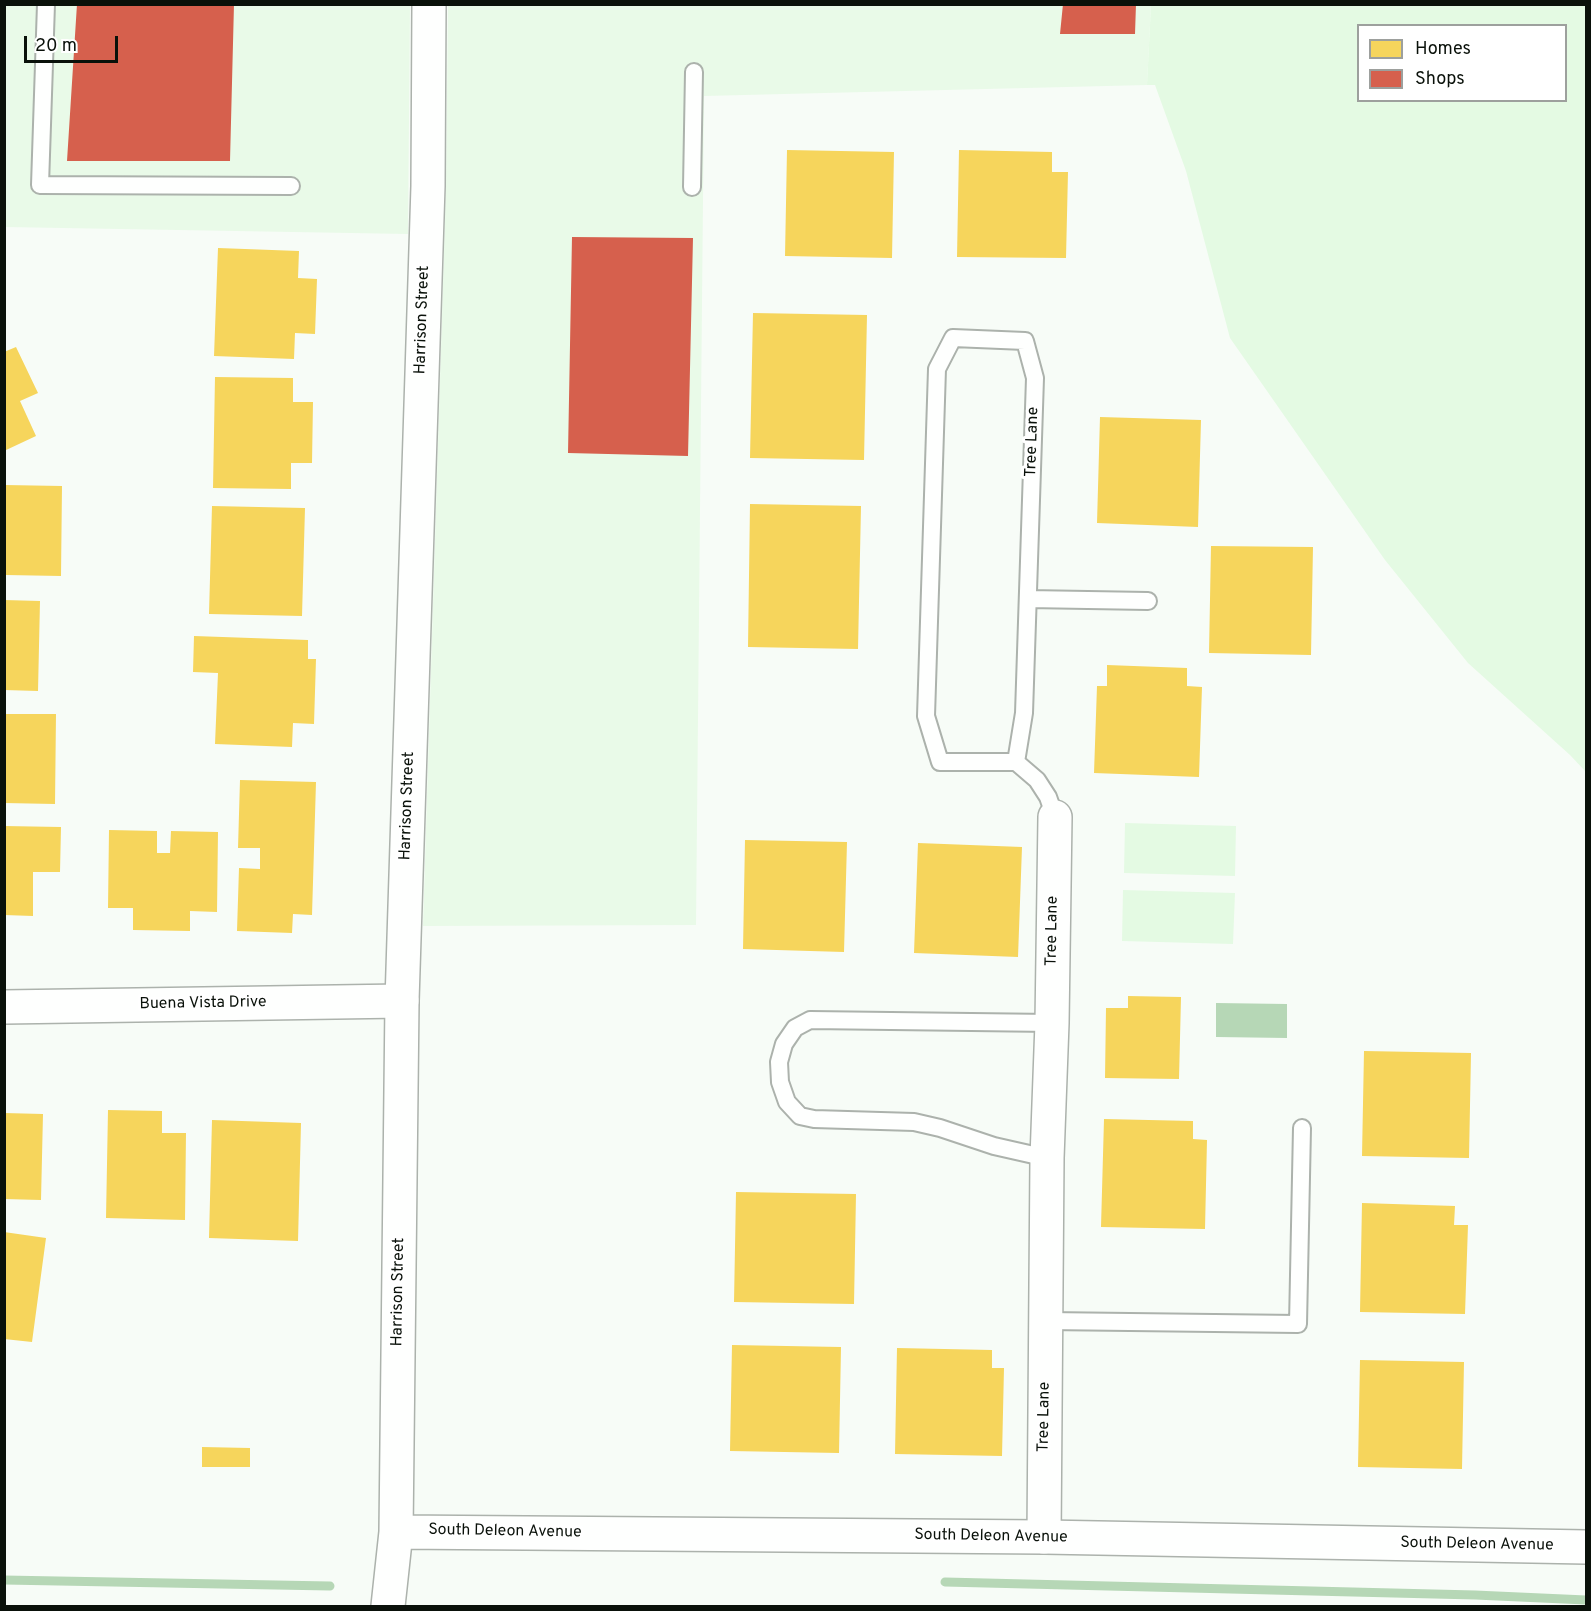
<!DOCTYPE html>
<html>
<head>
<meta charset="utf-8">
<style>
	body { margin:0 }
	#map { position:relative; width:1591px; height:1611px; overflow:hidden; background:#f7fcf7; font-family:Overpass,sans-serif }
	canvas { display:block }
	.frame { position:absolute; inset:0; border:6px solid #0a110a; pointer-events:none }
	.legend { position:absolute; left:1357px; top:24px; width:210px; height:78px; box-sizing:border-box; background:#fff; border:2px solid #9da09d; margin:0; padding:8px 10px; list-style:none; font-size:18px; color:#0a110a }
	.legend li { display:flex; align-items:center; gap:12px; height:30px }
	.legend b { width:30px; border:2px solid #9da09d }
	.scale { position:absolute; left:24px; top:36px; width:94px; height:27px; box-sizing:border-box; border:3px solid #0a110a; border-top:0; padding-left:8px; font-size:18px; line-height:21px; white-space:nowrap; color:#0a110a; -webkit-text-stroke:4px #fff; paint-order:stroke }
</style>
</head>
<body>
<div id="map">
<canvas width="1591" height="1611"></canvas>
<div class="frame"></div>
<ul class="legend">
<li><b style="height:16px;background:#f6d55c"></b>Homes</li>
<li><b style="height:16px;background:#d6604d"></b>Shops</li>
</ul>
<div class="scale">20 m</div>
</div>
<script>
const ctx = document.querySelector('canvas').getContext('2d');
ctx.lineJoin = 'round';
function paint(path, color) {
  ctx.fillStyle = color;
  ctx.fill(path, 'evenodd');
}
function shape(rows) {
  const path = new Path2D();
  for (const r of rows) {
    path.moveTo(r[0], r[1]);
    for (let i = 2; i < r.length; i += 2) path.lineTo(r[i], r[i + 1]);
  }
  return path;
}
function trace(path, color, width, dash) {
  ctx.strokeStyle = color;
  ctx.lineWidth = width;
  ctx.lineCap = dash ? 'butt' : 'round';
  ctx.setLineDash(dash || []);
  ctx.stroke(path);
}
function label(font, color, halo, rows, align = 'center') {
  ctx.font = font + ' Overpass,sans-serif';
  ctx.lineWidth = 6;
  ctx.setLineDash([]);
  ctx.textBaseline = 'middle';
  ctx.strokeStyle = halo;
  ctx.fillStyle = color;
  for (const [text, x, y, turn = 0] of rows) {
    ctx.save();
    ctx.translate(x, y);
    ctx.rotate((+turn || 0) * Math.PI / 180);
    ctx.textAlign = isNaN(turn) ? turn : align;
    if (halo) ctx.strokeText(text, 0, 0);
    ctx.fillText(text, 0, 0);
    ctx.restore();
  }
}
paint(shape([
	[5,5,410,5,408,234,5,227],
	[448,5,1151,5,1147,85,704,96,696,925,423,926,446,187]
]), '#e9fae8');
paint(shape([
	[1151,5,1586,5,1586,772,1570,755,1468,663,1385,560,1230,338,1186,171,1155,85,1147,85],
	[1358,26,1566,26,1566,100,1358,100],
	[1125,823,1236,826,1235,876,1124,873],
	[1123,890,1235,893,1233,944,1122,941]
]), '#e4fae3');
paint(shape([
	[1216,1003,1287,1004,1287,1038,1216,1037]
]), '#b6d7b6');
paint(shape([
	[787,150,894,152,892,258,785,256],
	[959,150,1052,152,1052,172,1068,172,1066,258,957,257],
	[218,248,299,251,298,278,317,279,315,334,295,333,294,359,214,356],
	[753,313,867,315,864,460,750,458],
	[16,347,38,393,20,401,36,436,4,451,4,352],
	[215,377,293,378,293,402,313,402,312,463,291,463,291,489,213,488],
	[1100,417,1201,420,1198,527,1097,523],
	[5,485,62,486,61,576,6,575,6,530,5,530],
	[750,504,861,506,858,649,748,647],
	[212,506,305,508,302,616,209,614],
	[1211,546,1313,547,1311,655,1209,653],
	[4,600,40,601,38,691,4,690],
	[194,636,308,640,308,659,316,659,314,724,293,723,292,747,215,744,218,673,193,672],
	[1107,665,1187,668,1187,686,1202,687,1199,777,1094,773,1097,686,1107,686],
	[4,714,56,714,55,804,4,803],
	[240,780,316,782,312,915,293,914,292,933,237,931,239,868,260,869,260,848,238,848],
	[4,826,61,827,60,872,33,872,33,916,4,915],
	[109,830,157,831,157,853,170,853,171,831,218,832,217,912,190,911,190,931,133,930,133,908,108,908],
	[745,840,847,842,844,952,743,949],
	[918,843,1022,847,1018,957,914,953],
	[1128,996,1181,997,1179,1079,1105,1078,1106,1008,1128,1008],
	[1364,1051,1471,1053,1469,1158,1362,1156],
	[108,1110,162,1111,162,1133,186,1133,185,1220,106,1218],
	[4,1113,43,1114,41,1200,4,1199],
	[1104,1119,1193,1121,1193,1139,1207,1140,1205,1229,1101,1227],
	[212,1120,301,1123,298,1241,209,1238],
	[736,1192,856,1194,854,1304,734,1302],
	[1362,1203,1455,1206,1454,1225,1468,1225,1465,1314,1360,1312],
	[4,1232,46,1238,32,1342,4,1339],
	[732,1345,841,1347,839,1453,730,1451],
	[897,1348,992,1350,992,1368,1004,1368,1002,1456,895,1454],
	[1360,1360,1464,1362,1462,1469,1358,1467],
	[202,1447,250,1448,250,1467,202,1467]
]), '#f6d55c');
paint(shape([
	[77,4,234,4,230,161,67,161],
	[1063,4,1136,4,1135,34,1060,34],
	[572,237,693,238,688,456,568,453]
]), '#d6604d');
trace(shape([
	[4,1580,330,1586],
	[945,1582,1475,1595,1586,1600]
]), '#b6d7b6', 9);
const lane = shape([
	[46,4,40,185,291,186],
	[692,187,694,72],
	[1028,599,1148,601],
	[1016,762,940,762,926,716,937,369,953,338,1025,341,1035,378,1024,713,1016,762,1037,780,1048,797,1055,817],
	[1047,1158,994,1146,940,1128,914,1122,814,1119,800,1116,787,1102,780,1082,779,1062,784,1044,795,1028,810,1020,1052,1023],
	[1046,1321,1298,1324,1302,1128]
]);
const street = shape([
	[4,1007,402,1001],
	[1044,1537,1047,1158,1052,1023,1055,817]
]);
const secondary = shape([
	[396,1532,1044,1537,1586,1547],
	[388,1606,396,1532,402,1001,428,186,429,4]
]);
trace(lane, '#acb2ac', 20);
trace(street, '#acb2ac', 36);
trace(secondary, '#acb2ac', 36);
trace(lane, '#fefffe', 16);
trace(street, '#fefffe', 33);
trace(secondary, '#fefffe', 33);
label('16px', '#0a110a', '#fff', [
	["Harrison Street",423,320,-88],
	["Tree Lane",1033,442,-88],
	["Harrison Street",408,806,-88],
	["Tree Lane",1053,931,-89],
	["Buena Vista Drive",203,1004,-1],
	["Harrison Street",399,1292,-89],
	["Tree Lane",1045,1417,-89],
	["South Deleon Avenue",505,1532,1],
	["South Deleon Avenue",991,1537,1],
	["South Deleon Avenue",1477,1545,1]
]);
</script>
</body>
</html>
